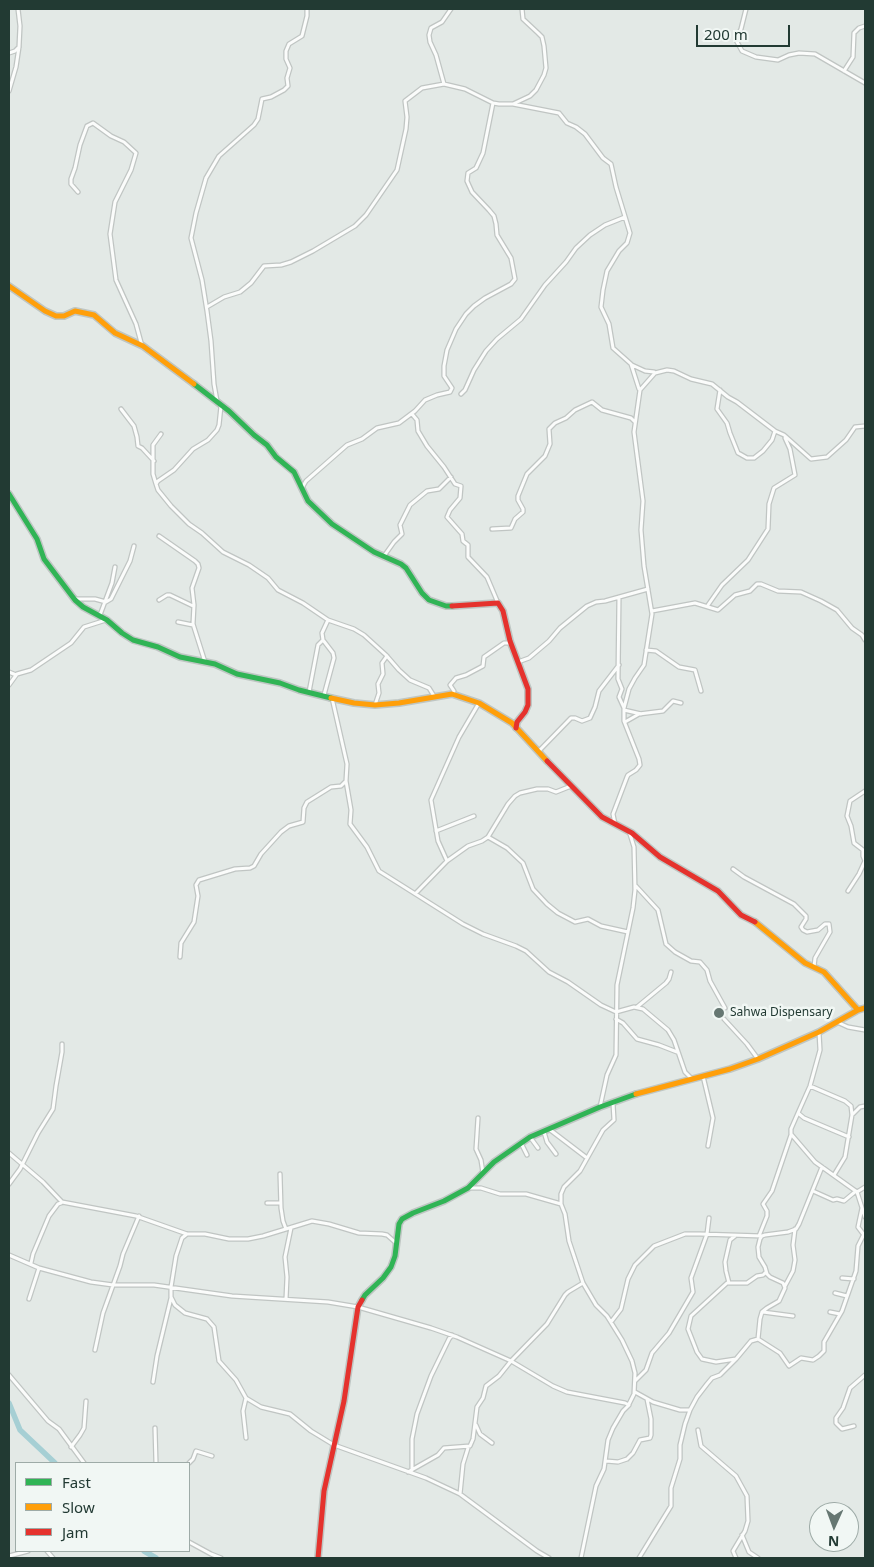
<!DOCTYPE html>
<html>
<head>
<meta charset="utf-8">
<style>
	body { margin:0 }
	#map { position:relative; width:874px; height:1567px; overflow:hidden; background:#e3e9e6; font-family:"Noto Sans",sans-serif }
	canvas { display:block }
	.frame { position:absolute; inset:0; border:10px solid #223a33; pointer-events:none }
	.legend { position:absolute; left:15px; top:1462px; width:175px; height:90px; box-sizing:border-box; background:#f1f7f4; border:1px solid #9eaba7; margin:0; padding:6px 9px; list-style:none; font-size:15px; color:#223a33 }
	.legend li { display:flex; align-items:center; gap:10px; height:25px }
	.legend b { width:25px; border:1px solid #9eaba7 }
	.north { position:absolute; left:809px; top:1502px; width:50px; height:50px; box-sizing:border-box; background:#f1f7f4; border:1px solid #9eaba7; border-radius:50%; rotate:182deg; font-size:14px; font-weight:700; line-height:20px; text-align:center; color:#223a33 }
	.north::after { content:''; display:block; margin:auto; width:18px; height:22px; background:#667772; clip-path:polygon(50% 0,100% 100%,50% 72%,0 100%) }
	.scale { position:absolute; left:696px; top:25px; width:94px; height:22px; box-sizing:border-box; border:2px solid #223a33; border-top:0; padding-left:6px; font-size:15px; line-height:18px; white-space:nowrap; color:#223a33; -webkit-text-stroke:4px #f1f7f4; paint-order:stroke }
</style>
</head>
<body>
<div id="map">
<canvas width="874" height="1567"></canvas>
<div class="frame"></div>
<ul class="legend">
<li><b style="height:6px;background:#30b455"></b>Fast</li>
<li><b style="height:6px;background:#ff9f0a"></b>Slow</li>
<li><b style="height:6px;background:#e5322d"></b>Jam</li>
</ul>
<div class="north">N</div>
<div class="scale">200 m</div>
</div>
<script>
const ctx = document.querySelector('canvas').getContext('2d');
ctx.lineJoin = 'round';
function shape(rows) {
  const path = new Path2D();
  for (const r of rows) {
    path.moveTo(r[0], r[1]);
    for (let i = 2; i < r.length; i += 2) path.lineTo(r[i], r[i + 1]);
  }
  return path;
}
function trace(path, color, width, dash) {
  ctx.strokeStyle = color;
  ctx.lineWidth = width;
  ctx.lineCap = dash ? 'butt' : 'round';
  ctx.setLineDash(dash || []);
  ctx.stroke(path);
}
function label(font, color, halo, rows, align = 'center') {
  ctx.font = font + ' "Noto Sans",sans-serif';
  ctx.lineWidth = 5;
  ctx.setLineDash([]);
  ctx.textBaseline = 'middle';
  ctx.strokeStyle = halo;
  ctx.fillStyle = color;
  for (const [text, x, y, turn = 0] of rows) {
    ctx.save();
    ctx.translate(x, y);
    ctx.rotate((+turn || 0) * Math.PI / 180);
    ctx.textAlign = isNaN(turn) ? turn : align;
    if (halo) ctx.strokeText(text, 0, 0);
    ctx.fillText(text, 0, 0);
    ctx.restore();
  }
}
trace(shape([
	[9,1403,20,1430,55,1463],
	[144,1551,156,1558]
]), '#a6cfd4', 5.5);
const street = shape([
	[746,9,741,29,736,40,742,51,756,57,778,60,789,55,799,53,815,54,865,83],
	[9,53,15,51,19,47],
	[844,71,853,57,854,33,859,28,865,26],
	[444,84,436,55,430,42,429,35,431,28,442,22,451,9],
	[9,91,16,67,19,47,20,26,18,9],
	[513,104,559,113,567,123,576,127,585,134,603,158,611,164,616,187,630,233,627,243,619,251,607,271,603,290,601,307,609,324,613,348,631,364,639,389],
	[78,192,71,184,71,179,75,168,80,145,87,126,93,123,111,136,124,142,136,153,131,170,115,202,110,234,116,280,136,324,142,346],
	[207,307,224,297,240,292,251,283,264,266,281,265,291,262,313,251,355,226,366,215,397,170,406,129,407,117,405,101,422,88,444,84,465,89,493,103,499,104,513,104,530,96,536,90,544,75,546,68,544,46,542,37,538,33,523,19,522,9],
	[632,365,645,371,654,372],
	[720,390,717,409,727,423,730,433,738,453,740,454,747,458,754,458,763,451,772,440,775,431],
	[461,394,465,390,474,370,486,351,497,339,521,319,545,285,566,262,576,248,590,235,605,225,625,217],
	[217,401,214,384,211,341,207,311,202,280,191,238,196,213,206,178,219,156,254,125,258,119,262,99,271,97,284,90,288,86,287,78,290,68,286,59,286,51,289,44,302,36,307,16,307,9],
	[221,406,219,425,217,430,208,440,193,449,174,470,158,481,156,484,158,490,171,506,189,524,202,533,223,552,249,565,268,578,278,590,303,603,328,620,354,629,364,635,386,655,399,670,410,680,429,688,434,696],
	[121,409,134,426,137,437,138,446,142,448,154,461],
	[412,414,417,420,418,431,427,446,444,467,455,484,461,486,460,498,450,510,447,517,462,534,463,541,468,545,468,557,487,577,498,603],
	[156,484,153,474,153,445,161,434],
	[302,488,306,481,347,445,362,439,377,428,399,423,415,411,425,400,437,395,450,392,452,388,444,376,444,366,447,350,456,329,466,314,474,306,485,298,511,284,515,279,511,258,497,235,496,224,494,216,489,210,472,192,467,181,468,173,476,168,483,153,493,103],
	[492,529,511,528,515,519,523,512,523,509,518,500,518,496,527,474,545,456,550,444,549,429,555,423,566,418,575,410,592,402,602,410,631,418,635,422],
	[159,536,195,561,198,564,199,568,192,588,194,605,193,624,205,662],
	[384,556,394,542,402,534,400,525,410,505,427,491,439,489,451,477],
	[619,597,618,679,622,689,619,697,624,708],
	[75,599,95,599,106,602,111,599,130,561,134,546],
	[159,600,167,595,170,595,193,606],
	[708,605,722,585,748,560,768,529,769,504,774,488,795,475,790,449,785,438],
	[652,611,695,603,718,610,735,595,750,591,757,584,761,584,778,591,801,592,821,601,837,610,852,628,862,635,865,640],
	[100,615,112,583,115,567],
	[178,622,193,625],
	[323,640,333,653,334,658,324,695],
	[646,650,656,651,679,667,695,670,701,691],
	[518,662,529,658,549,641,560,628,587,606,596,602,605,601,648,589],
	[9,672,16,675],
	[9,685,17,674,31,670,71,643,84,627,106,620],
	[309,692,318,645,323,640,322,633,328,620],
	[453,694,454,691,450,685,456,678,466,675,483,666,484,657,504,643,510,643],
	[332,698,347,764,346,781,351,810,350,824,367,847,379,871,463,924,483,934,516,946,526,951,549,972,568,982,601,1005,616,1012,634,1007,643,1009,668,1030,674,1040,685,1072,692,1079],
	[375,705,379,693,378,684,383,674,382,663,387,656],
	[624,710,641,714],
	[625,722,639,714,663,711,673,701,681,703],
	[538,752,571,718,575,718,582,721,590,718,595,707,599,691,619,665],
	[615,824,613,814,627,777,628,775,636,770,640,765,639,759,624,721,624,708,629,689,635,678,644,665,652,614,644,566,641,530,643,501,634,432,640,390,655,373,667,370,674,371,691,379,712,384,728,397,737,402,775,431,784,435,811,459,827,457,846,440,855,427,865,426],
	[436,831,474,816],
	[488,837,507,848,523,863,533,889,547,904,558,913,575,922,588,919,601,926,628,932],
	[447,861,438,841,431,800,459,737,479,703],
	[733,869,744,877,794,904,806,916,806,919,801,927,803,930,807,932,818,930,825,924,829,924,830,932,815,958,814,967],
	[635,885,658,910,666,944,675,952,691,961,700,962,707,970,710,981,725,1008],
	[848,891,859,874,865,861,863,856,863,850,854,843,851,826,847,816,850,801,865,791],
	[416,893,447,861,468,846,482,841,488,837,508,804,515,796,520,793,537,789,548,789,556,792,571,786],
	[180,957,181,943,194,922,198,896,196,885,199,880,235,869,250,868,254,866,261,854,281,832,289,826,303,822,304,808,307,802,331,787,341,786,346,781],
	[637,1007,666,983,669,979,671,972],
	[616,1019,623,1023,637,1039,659,1045,677,1052],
	[724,1019,747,1044,758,1059],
	[837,1022,848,1027,865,1030],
	[819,1032,820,1050,810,1086,798,1113,791,1129,791,1134,815,1162,857,1192,865,1217],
	[703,1076,713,1118,708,1146],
	[810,1086,845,1101,851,1106,852,1115,845,1157,834,1175],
	[600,1107,607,1075,616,1055,617,985,633,908,635,890,634,847,629,831],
	[798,1113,804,1118,849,1137],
	[852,1115,860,1107,865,1106],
	[478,1118,476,1149,481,1160,483,1173],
	[549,1129,587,1158],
	[544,1132,547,1142,556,1154],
	[530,1137,538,1148],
	[521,1143,527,1155],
	[9,1153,43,1182,62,1202,136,1216,187,1234,205,1234,229,1239,248,1239,263,1236,312,1221,329,1224,359,1233,382,1234,387,1235,396,1243],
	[280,1174,281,1208,283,1221,286,1229],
	[9,1184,20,1169,38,1133,53,1109,56,1086,62,1052,62,1044],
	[469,1188,481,1188,500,1194,526,1194,561,1204],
	[813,1191,833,1200,837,1199,844,1201,856,1191],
	[857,1192,865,1187],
	[267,1203,280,1203],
	[862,1208,858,1227,864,1235],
	[187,1234,182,1238,176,1256,171,1287,171,1297,175,1305,185,1313,207,1319,214,1327,219,1361,236,1380,246,1398,261,1407,290,1414,311,1431,334,1445,426,1478,460,1494,537,1551,549,1558],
	[759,1236,767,1216,767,1211,763,1204,772,1191,791,1135],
	[9,1255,39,1268,91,1282,113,1285,154,1285,232,1296,328,1302,358,1307,431,1328,457,1337,511,1361,553,1386,567,1392,625,1403,629,1405],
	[31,1263,33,1254,49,1216,58,1204,61,1203],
	[766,1272,763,1275,757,1276,747,1283,727,1283,691,1316,688,1329,697,1352,702,1359,716,1362,736,1359,751,1341,758,1339,780,1353,789,1366,801,1358,813,1360,819,1356,824,1351,824,1342,842,1311,856,1271,858,1246,863,1236,865,1236],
	[842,1278,854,1279],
	[729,1283,726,1271,725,1262,730,1240,735,1236],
	[785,1286,793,1271,795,1260,793,1245,795,1229],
	[835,1293,847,1296],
	[29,1299,39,1268],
	[286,1299,287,1277,285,1257,291,1228],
	[763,1312,793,1316],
	[830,1312,840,1314],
	[611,1322,621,1309,628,1279,635,1265,654,1246,685,1234,700,1234,762,1236],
	[758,1339,760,1319,762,1312,767,1308,779,1301,785,1288,783,1283,770,1277,767,1274,765,1267,759,1257,758,1247,760,1239,762,1236,765,1235,788,1232,796,1229,799,1224,822,1167],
	[95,1350,103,1313,120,1266,123,1254,139,1216],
	[9,1375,48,1421,59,1429,84,1463],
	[635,1381,646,1370,652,1353,669,1333,693,1292,691,1278,707,1234,709,1218],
	[153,1382,157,1356,171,1298],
	[635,1392,653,1402,680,1410,690,1410,697,1397,707,1384,712,1378,720,1375,736,1359],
	[246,1398,243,1411,246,1438],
	[476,1425,480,1434,492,1443],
	[854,1426,842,1429,836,1423,836,1418,843,1408,850,1388,865,1375],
	[155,1428,156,1463],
	[698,1430,701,1446,736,1476,747,1496,748,1521,745,1531,733,1551,736,1558],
	[71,1447,80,1435,84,1428,86,1401],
	[606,1461,618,1462,627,1459,633,1453,640,1440,650,1438,651,1435,651,1419,647,1399],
	[189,1463,193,1459,196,1451,212,1456],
	[412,1470,412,1439,417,1414,431,1376,449,1339,452,1335],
	[408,1472,438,1455,444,1448,470,1446,473,1439,477,1407,483,1398,486,1386,499,1376,511,1361,547,1324,565,1295,568,1292,583,1283],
	[460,1494,463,1464,468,1448],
	[742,1535,749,1552,758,1558],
	[189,1542,211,1554,221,1558],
	[47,1551,53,1558],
	[9,1556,28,1551],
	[581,1558,596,1486,604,1469,608,1440,613,1428,623,1411,628,1406,634,1394,635,1373,632,1361,622,1340,607,1316,596,1305,583,1283,569,1241,565,1214,561,1204,561,1194,564,1187,580,1171,603,1130,614,1120,613,1103],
	[639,1558,671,1506,671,1488,680,1459,680,1445,685,1424,690,1410]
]);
const fast = shape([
	[194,384,229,411,254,435,267,445,276,457,294,472,308,501,332,524,374,552,401,564,406,568,422,593,429,600,446,606,452,606],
	[9,494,37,539,44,559,75,600,83,607,107,620,122,633,133,640,158,647,180,657,215,664,237,674,280,683,299,690,331,698],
	[362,1300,365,1295,383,1278,391,1267,395,1256,399,1224,402,1219,413,1213,444,1201,468,1188,494,1162,530,1137,600,1107,636,1094]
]);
const slow = shape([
	[9,286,45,311,56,316,64,316,75,311,94,315,115,333,143,346,194,384],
	[331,698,354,703,375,705,399,703,452,694,479,703,512,723,547,761],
	[755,922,805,963,824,972,858,1010],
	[636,1094,730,1069,758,1059,819,1032,858,1010,865,1008]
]);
const jam = shape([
	[452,606,498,603,503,611,510,641,528,689,528,705,525,712,517,722,516,728],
	[547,761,602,817,632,833,660,857,718,891,741,915,755,922],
	[318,1558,324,1491,344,1401,358,1307,362,1300]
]);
trace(street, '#c0c5c3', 5.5);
trace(fast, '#bfc6c3', 8);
trace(slow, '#bfc6c3', 8);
trace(jam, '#bfc6c3', 8);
trace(street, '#fbfcfb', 3);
trace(fast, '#30b455', 5);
trace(slow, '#ff9f0a', 5);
trace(jam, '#e5322d', 5);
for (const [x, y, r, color] of [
	[719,1013,6,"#667772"]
]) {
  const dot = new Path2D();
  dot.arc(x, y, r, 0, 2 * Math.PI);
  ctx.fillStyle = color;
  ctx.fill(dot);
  trace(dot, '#f1f7f4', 2);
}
label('12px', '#223a33', '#f1f7f4', [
	["Sahwa Dispensary",730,1013]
], 'left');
</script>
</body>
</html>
